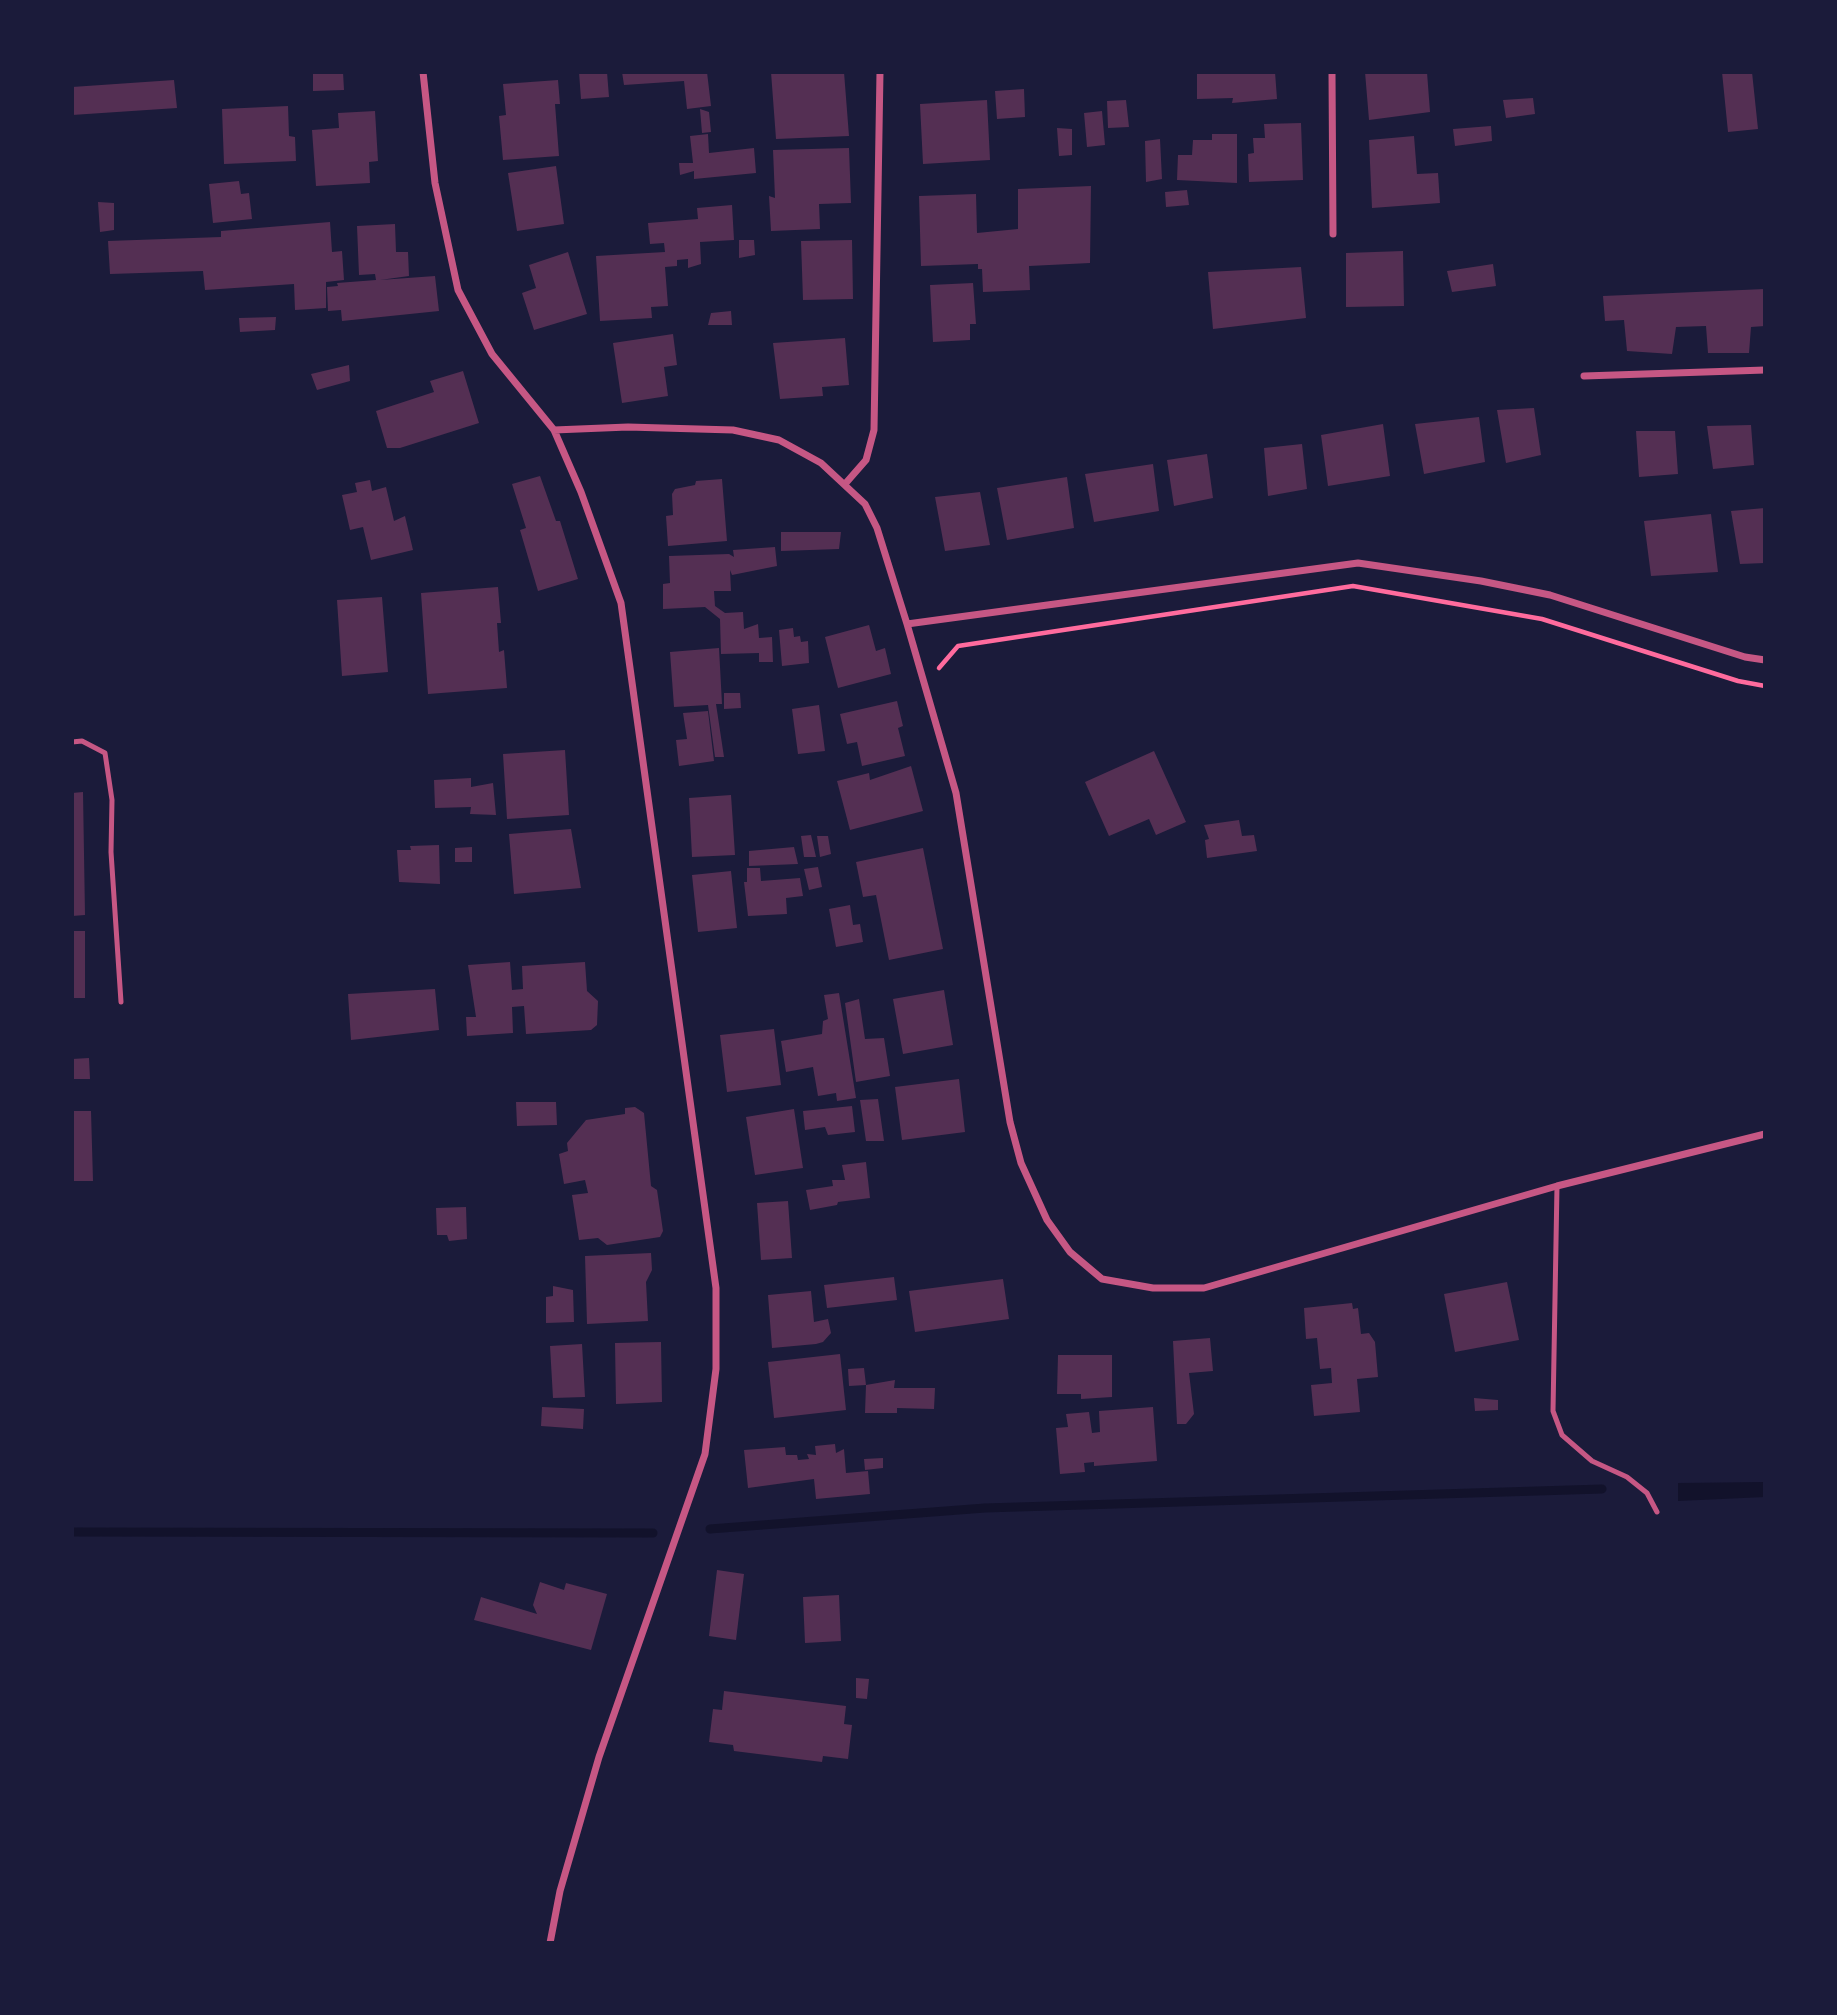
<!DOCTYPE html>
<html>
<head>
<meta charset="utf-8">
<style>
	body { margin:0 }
	#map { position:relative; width:1837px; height:2015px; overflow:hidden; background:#1b1b3a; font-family:"Roboto Condensed",sans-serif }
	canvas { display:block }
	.frame { position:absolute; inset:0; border:74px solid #1b1b3a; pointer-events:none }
</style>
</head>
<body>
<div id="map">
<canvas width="1837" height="2015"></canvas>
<div class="frame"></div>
</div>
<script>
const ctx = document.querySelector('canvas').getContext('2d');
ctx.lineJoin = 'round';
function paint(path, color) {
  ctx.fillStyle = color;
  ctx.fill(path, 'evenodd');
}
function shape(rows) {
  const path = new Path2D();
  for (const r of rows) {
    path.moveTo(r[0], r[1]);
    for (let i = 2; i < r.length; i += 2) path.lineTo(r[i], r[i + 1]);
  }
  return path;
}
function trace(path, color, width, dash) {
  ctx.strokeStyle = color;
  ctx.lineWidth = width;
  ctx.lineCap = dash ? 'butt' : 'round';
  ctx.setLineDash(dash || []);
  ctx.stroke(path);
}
paint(shape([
	[1765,1482,1765,1497,1678,1501,1678,1483]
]), '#12122b');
trace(shape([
	[710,1529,985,1508,1602,1489],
	[72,1532,653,1533]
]), '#12122b', 9);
paint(shape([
	[313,72,343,72,344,90,313,91],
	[579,72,607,72,609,97,581,99],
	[622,72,707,72,711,106,687,109,684,81,624,85],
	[771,72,844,72,849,136,776,139],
	[1197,72,1275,72,1277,99,1232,103,1233,98,1197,99],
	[1365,72,1427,72,1430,112,1369,120],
	[1722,72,1752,72,1758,129,1728,132],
	[174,80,177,108,72,115,72,87],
	[558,80,560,104,555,104,559,156,503,160,499,116,506,115,503,84],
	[1024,89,1025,117,997,119,995,91],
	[1533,98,1535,114,1506,118,1503,100],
	[987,100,990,160,923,164,920,104],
	[1126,100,1129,127,1108,128,1107,101],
	[288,106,289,136,295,137,296,161,224,164,222,109],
	[700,109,709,112,711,132,702,133],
	[375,111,378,161,369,162,370,183,316,186,312,130,339,128,338,113],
	[1102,111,1105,145,1087,147,1084,113],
	[1301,123,1303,180,1249,182,1248,154,1254,153,1253,138,1265,138,1264,124],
	[1491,126,1492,141,1455,146,1453,129],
	[1057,128,1072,129,1072,155,1059,156],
	[708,134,709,153,754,148,756,173,694,179,694,171,680,175,679,163,693,163,690,136],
	[1212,134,1237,134,1237,183,1177,180,1178,155,1192,155,1193,140,1212,140],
	[1414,136,1417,174,1438,173,1440,203,1372,208,1369,140],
	[1160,139,1162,179,1146,182,1145,141],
	[849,148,851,203,819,204,820,229,771,231,769,196,775,198,773,150],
	[556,166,564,224,517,231,508,173],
	[239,181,241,194,249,193,252,219,213,223,209,184],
	[1091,186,1090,263,1029,266,1030,290,983,292,982,269,978,269,978,264,921,266,919,196,976,194,977,233,1018,229,1018,189],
	[1187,190,1189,205,1166,207,1165,192],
	[98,202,114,203,114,230,100,232],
	[732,205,734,240,700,242,701,264,688,268,688,259,677,260,677,266,665,267,668,306,651,307,652,318,600,321,596,256,665,252,664,243,650,244,648,223,698,219,697,208],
	[330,222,332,252,342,251,344,280,326,282,326,308,295,310,294,284,205,290,203,271,110,274,108,241,221,237,221,231],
	[395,224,396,252,408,252,409,276,380,280,435,276,439,311,342,321,341,310,328,311,327,287,338,286,337,283,376,280,375,274,359,275,357,226],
	[739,240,754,240,755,255,739,258],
	[852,240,853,299,803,300,801,241],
	[1403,251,1404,306,1346,307,1346,253],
	[568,252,587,314,534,330,522,293,536,288,529,265],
	[1493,264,1496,286,1452,292,1447,271],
	[1301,267,1306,318,1213,329,1208,272],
	[973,283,976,324,970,324,970,340,933,342,930,285],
	[1765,289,1765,326,1751,327,1749,353,1708,353,1706,326,1676,327,1672,354,1627,351,1624,320,1605,321,1603,296],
	[731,311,732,325,708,325,711,313],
	[276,317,275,330,240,332,239,318],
	[673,334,677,365,664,367,668,396,622,403,613,343],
	[845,338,849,385,822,387,823,396,780,399,773,343],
	[349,365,350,381,317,390,311,374],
	[463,371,479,423,400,448,387,448,376,411,434,392,430,381],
	[1534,408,1541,455,1506,463,1497,410],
	[1479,417,1485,462,1424,474,1415,424],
	[1383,424,1390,476,1328,486,1321,435],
	[1751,425,1754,465,1713,469,1707,426],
	[1636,431,1675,431,1678,474,1639,477],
	[1302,444,1307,489,1268,496,1264,448],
	[1207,454,1213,498,1174,506,1167,460],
	[1153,464,1159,511,1094,522,1085,474],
	[540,476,556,521,560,521,578,579,538,591,520,530,526,528,512,484],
	[1067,477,1074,528,1007,540,997,488],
	[722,479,727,541,668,546,666,516,673,515,672,494,675,489,695,485,696,481],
	[370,480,372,491,386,487,394,521,405,516,413,550,371,560,363,527,350,530,342,495,357,492,355,483],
	[980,492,990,545,945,551,935,497],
	[1765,508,1765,563,1740,564,1731,511],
	[1711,514,1718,572,1651,576,1644,521],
	[781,532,841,532,839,549,781,551],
	[775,547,777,566,732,575,730,570,731,591,714,591,715,606,725,613,743,612,744,629,758,624,759,638,772,637,773,662,759,662,759,653,721,654,720,619,705,607,663,609,663,584,670,583,669,556,729,554,734,557,733,550],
	[498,587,501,623,497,623,499,652,504,650,507,688,428,694,421,593],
	[382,597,388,672,342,676,337,600],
	[869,625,876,651,885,648,891,674,838,688,825,637],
	[793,628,794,637,800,636,801,642,808,641,809,663,782,666,779,630],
	[719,648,722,704,716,704,724,757,715,757,708,705,674,707,670,652],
	[724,693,740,693,741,708,724,709],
	[897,701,903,726,898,728,905,756,862,766,857,742,847,744,840,714],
	[819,705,825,751,798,754,792,709],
	[708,711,714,761,679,766,676,740,687,739,683,713],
	[565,750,569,815,507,819,503,754],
	[1154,751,1186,822,1156,835,1149,819,1109,836,1085,782],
	[911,766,923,811,850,830,837,781,869,773,870,780],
	[471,778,471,787,493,783,496,815,470,814,471,807,435,808,434,780],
	[83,792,85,915,72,916,72,793],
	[731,795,735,855,692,857,689,798],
	[1239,820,1242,836,1254,835,1257,851,1207,858,1205,840,1209,839,1204,825],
	[571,829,581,888,514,894,509,834],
	[811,835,816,857,804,857,801,836],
	[817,836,828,836,831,854,820,857],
	[439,845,440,884,399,882,397,850,411,850,410,846],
	[472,847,472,862,455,862,455,848],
	[794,847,798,864,749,866,749,851],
	[923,848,943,949,889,960,876,895,863,897,856,862],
	[818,867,822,887,809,890,804,869],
	[747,868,760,868,761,881,800,878,803,896,786,898,787,914,748,916,744,882,747,882],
	[731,871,737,928,698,932,692,875],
	[850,905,853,925,860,924,863,942,836,947,829,909],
	[72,931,85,931,85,998,72,998],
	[510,962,512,990,523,989,522,966,585,962,587,991,598,1001,597,1025,591,1030,526,1034,524,1006,512,1007,513,1033,467,1036,466,1017,476,1017,468,965],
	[435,989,439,1030,351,1040,348,994],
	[944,990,953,1045,903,1054,893,999],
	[839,993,856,1098,837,1101,836,1093,818,1096,813,1067,786,1072,781,1041,822,1034,823,1021,828,1019,824,995],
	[859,999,865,1039,884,1038,890,1076,856,1082,845,1003],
	[774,1029,781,1085,727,1092,720,1035],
	[89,1058,90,1079,72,1079,72,1059],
	[959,1079,965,1132,902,1140,895,1087],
	[878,1099,884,1141,866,1141,860,1100],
	[516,1102,556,1102,557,1125,517,1126],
	[852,1106,855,1132,828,1135,825,1127,805,1130,803,1111],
	[635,1107,644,1113,651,1186,657,1190,663,1231,660,1237,607,1245,598,1238,579,1240,572,1195,588,1193,585,1180,564,1184,559,1154,568,1151,567,1143,586,1120,625,1114,625,1108],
	[794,1109,803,1168,755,1175,746,1117],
	[72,1111,91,1111,93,1181,72,1181],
	[866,1162,870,1198,838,1202,837,1205,810,1210,806,1190,833,1186,832,1180,845,1180,842,1165],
	[788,1201,792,1258,761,1260,757,1203],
	[466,1207,467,1239,449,1241,447,1235,437,1235,436,1208],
	[651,1253,652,1270,646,1282,648,1321,587,1324,585,1256],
	[894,1277,897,1300,827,1308,824,1285],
	[1003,1279,1009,1319,915,1332,909,1291],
	[1507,1282,1519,1340,1455,1352,1444,1294],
	[553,1286,573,1290,574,1322,546,1323,546,1297,553,1296],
	[811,1291,814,1322,828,1319,831,1333,823,1342,816,1344,772,1348,768,1295],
	[1352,1303,1353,1309,1358,1308,1361,1334,1369,1333,1375,1342,1378,1377,1357,1379,1360,1412,1314,1416,1311,1385,1332,1383,1331,1368,1320,1369,1317,1338,1306,1339,1304,1308],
	[1210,1338,1213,1371,1189,1373,1194,1414,1186,1424,1177,1424,1173,1341],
	[661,1342,662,1402,616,1404,615,1343],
	[582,1344,585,1397,553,1398,550,1346],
	[840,1354,846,1410,774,1418,768,1362],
	[1058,1355,1112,1355,1112,1397,1081,1399,1081,1394,1057,1394],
	[864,1368,866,1385,895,1380,894,1388,935,1388,934,1409,897,1408,897,1413,865,1413,866,1385,849,1386,848,1369],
	[1474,1398,1498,1400,1498,1410,1475,1411],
	[542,1407,584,1409,583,1429,541,1426],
	[1153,1407,1157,1461,1094,1466,1094,1462,1084,1463,1085,1472,1060,1474,1056,1428,1068,1427,1066,1414,1089,1412,1092,1433,1100,1432,1099,1411],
	[835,1444,836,1453,844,1449,846,1473,868,1471,870,1494,816,1499,814,1479,748,1488,744,1450,785,1447,786,1455,797,1455,798,1460,809,1459,807,1454,816,1455,815,1446],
	[883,1458,883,1468,865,1470,864,1459],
	[717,1570,744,1574,736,1640,709,1636],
	[540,1582,564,1590,566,1583,607,1594,591,1650,474,1620,481,1597,537,1614,533,1605],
	[839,1595,841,1641,805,1643,803,1597],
	[856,1678,869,1679,867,1699,856,1698],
	[724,1691,846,1706,844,1724,852,1725,848,1759,823,1756,822,1762,734,1751,733,1745,709,1742,713,1709,722,1710]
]), '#542f53');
trace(shape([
	[939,668,958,646,1353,586,1542,619,1738,681,1765,686]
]), '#ff6b9d', 4.5);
trace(shape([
	[72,742,82,741,105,753,112,800,111,852,121,1002],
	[1557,1186,1553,1411,1562,1435,1592,1461,1627,1477,1647,1493,1657,1512]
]), '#c65784', 5);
trace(shape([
	[423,72,435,183,458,290,492,354,554,430,581,492,621,603,716,1288,716,1369,705,1454,599,1757,560,1891,550,1943],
	[1332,72,1333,234],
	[1584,376,1765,370],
	[554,430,628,427,733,430,779,440,821,463,865,504,877,528,907,624,956,793,1010,1122,1021,1163,1047,1220,1070,1252,1102,1279,1153,1288,1204,1288,1557,1186,1765,1134],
	[845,484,866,460,874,430,880,72],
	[907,624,1358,563,1481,581,1550,595,1745,657,1765,660]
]), '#c65784', 7);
</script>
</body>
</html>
